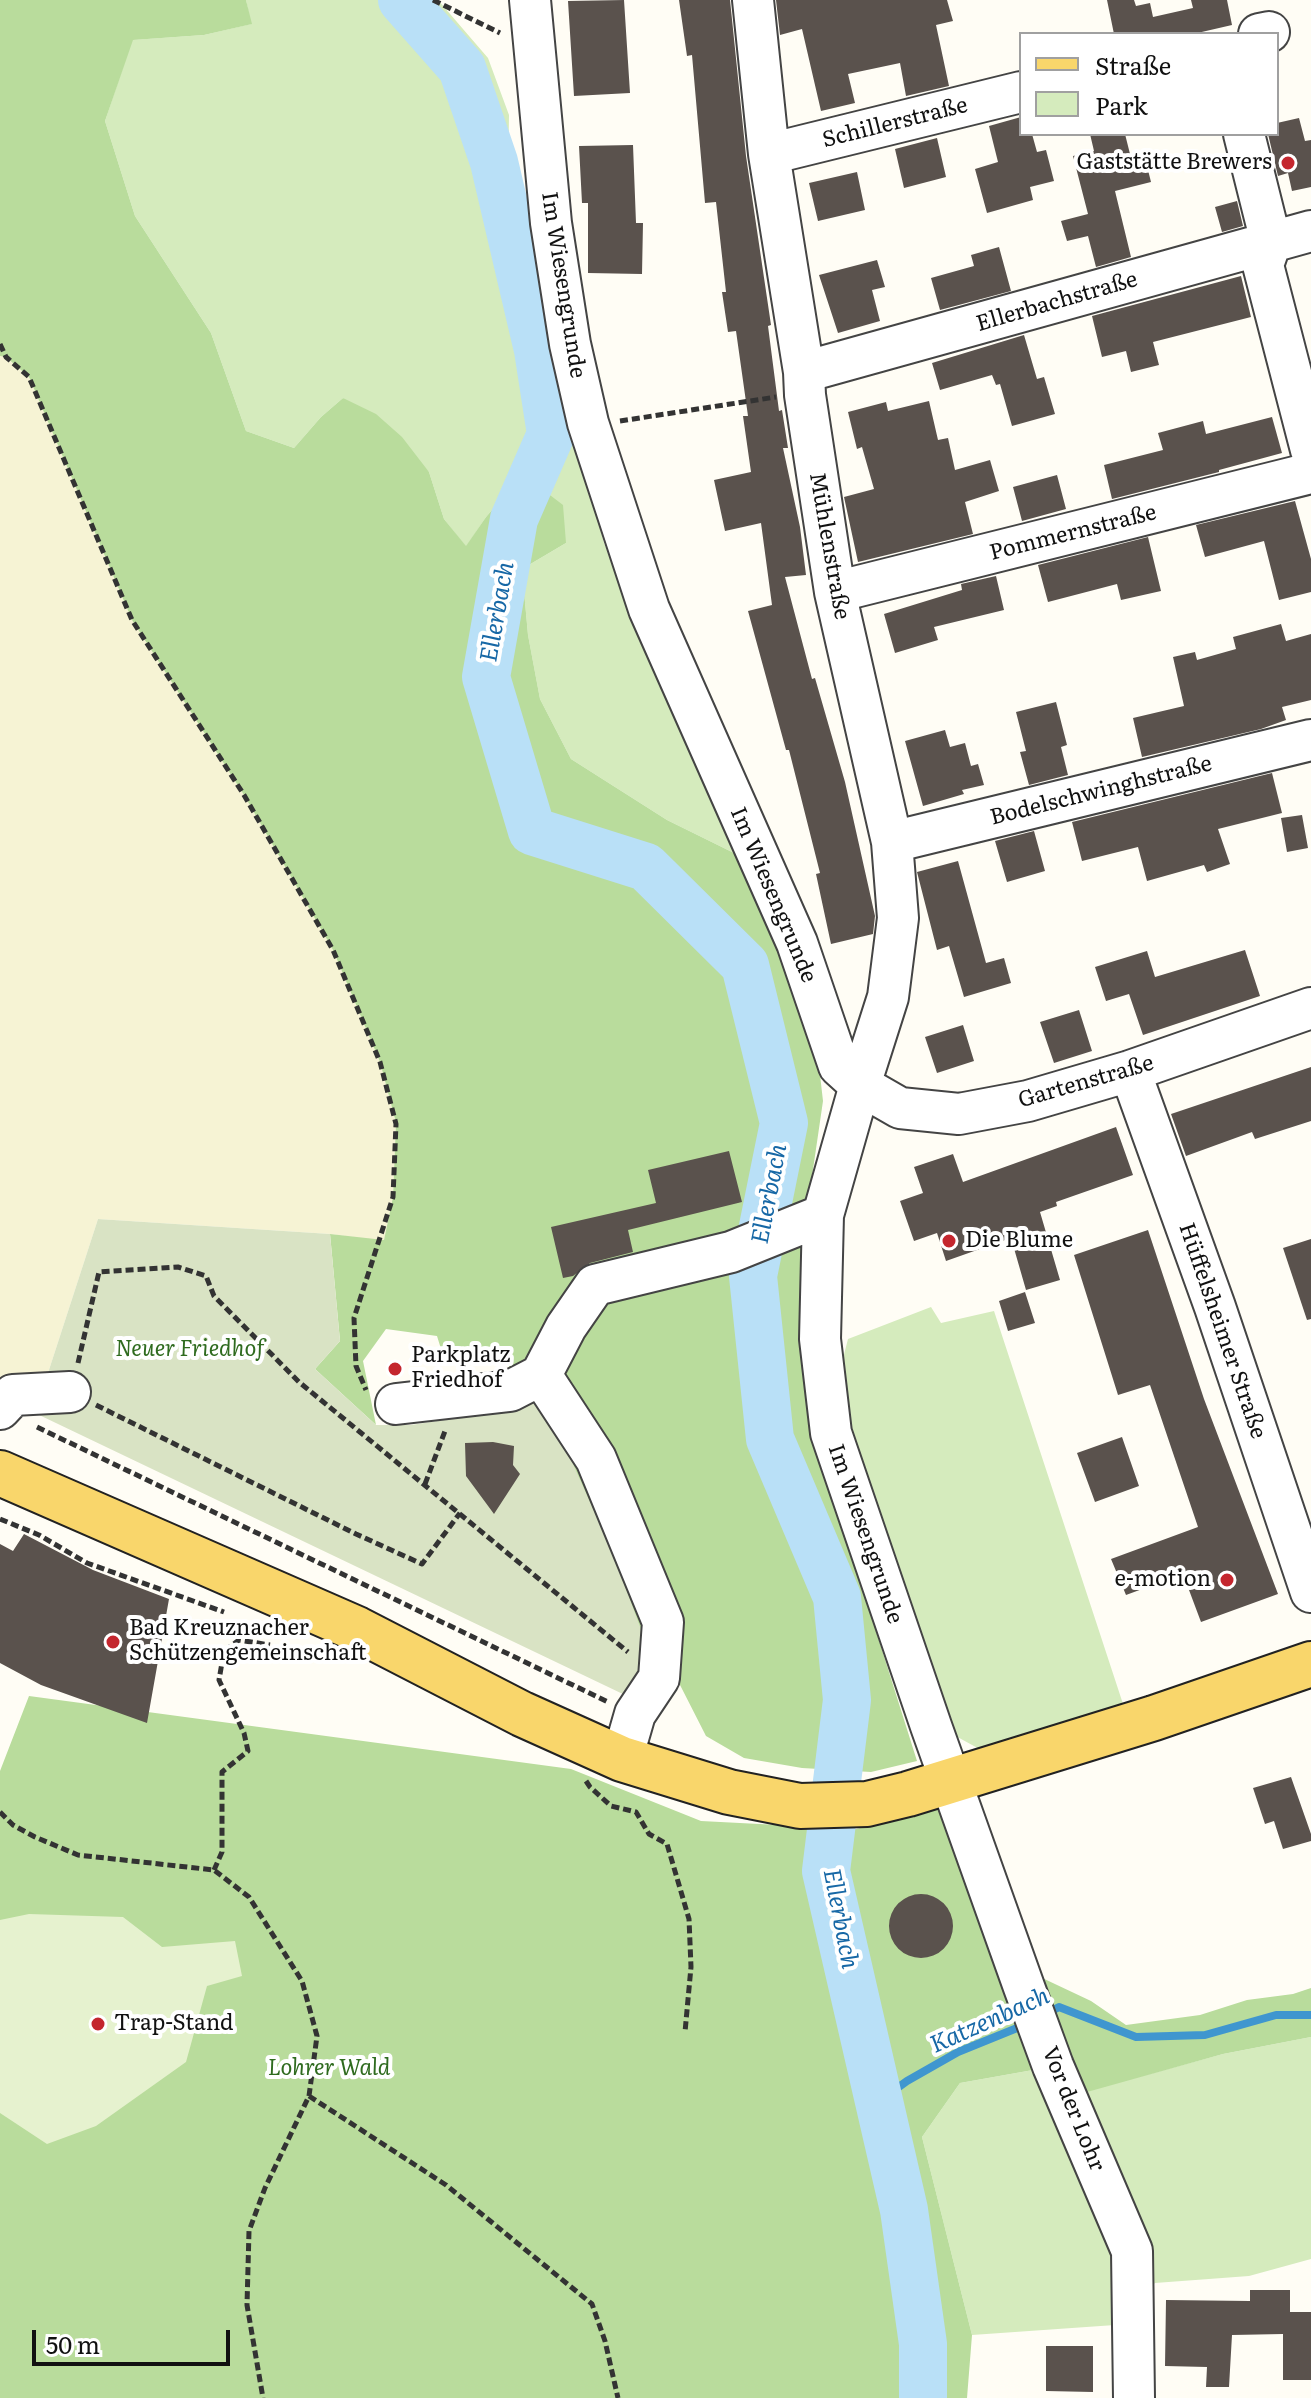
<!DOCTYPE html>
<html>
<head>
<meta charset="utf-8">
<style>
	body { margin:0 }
	#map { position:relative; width:1311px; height:2398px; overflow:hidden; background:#fffdf5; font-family:Literata,serif }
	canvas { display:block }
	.legend { position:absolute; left:1019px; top:32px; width:260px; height:104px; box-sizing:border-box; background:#fff; border:2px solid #a0a0a0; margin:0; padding:10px 14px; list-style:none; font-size:24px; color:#111 }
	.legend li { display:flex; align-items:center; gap:16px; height:40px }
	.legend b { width:40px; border:2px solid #a0a0a0 }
	.scale { position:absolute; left:32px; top:2330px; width:198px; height:36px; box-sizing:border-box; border:4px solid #111; border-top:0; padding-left:10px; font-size:24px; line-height:28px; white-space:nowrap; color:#111; -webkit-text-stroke:6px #fff; paint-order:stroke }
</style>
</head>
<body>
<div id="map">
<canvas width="1311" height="2398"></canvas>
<ul class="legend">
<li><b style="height:10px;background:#f9d66b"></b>Straße</li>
<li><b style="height:22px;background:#d5ebbd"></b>Park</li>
</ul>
<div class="scale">50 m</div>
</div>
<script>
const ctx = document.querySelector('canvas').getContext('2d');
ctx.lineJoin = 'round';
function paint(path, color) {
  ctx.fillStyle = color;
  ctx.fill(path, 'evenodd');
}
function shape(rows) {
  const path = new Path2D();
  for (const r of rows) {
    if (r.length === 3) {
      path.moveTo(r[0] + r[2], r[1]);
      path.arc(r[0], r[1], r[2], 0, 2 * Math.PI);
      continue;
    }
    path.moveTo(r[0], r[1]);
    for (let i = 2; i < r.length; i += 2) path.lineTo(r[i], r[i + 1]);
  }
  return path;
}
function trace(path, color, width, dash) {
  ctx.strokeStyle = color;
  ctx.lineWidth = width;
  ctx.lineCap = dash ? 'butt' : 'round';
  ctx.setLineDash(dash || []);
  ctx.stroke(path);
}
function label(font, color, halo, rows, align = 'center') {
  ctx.font = font + ' Literata,serif';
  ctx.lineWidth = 8;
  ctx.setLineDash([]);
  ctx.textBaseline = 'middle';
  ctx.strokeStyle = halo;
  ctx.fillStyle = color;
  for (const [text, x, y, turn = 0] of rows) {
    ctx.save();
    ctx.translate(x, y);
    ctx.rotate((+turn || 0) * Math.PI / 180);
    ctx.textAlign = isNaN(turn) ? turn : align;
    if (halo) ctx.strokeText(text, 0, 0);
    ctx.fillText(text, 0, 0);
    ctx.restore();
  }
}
paint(shape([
	[0,356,6,357,29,377,132,620,244,795,333,950,380,1062,396,1124,393,1197,384,1241,330,1234,98,1219,35,1413,0,1403]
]), '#f6f3d4');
paint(shape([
	[246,0,438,0,488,58,509,115,508,184,541,323,562,384,604,543,736,854,667,820,571,759,540,699,528,635,522,569,566,543,504,496,486,517,466,547,444,519,429,472,343,398,321,417,294,448,246,431,211,333,135,216,105,121,132,40,204,35,251,24],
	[931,1307,941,1323,994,1311,1124,1707,983,1751,952,1734,848,1440,837,1382,848,1339],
	[1038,1976,1087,2091,1223,2054,1311,2037,1311,2259,1249,2276,1155,2283,1115,2325,972,2335,922,2137,960,2083,1033,2070,1003,1991]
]), '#d5ebbd');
paint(shape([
	[0,0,246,0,252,24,204,35,133,40,105,121,135,216,211,333,246,431,294,448,321,417,343,398,376,414,402,437,429,472,444,519,466,546,486,517,504,496,538,486,563,505,566,543,522,569,528,635,540,699,571,759,667,820,736,854,771,889,819,1066,823,1101,810,1190,813,1431,917,1761,871,1772,802,1768,744,1758,706,1736,679,1683,639,1681,513,1380,507,1359,446,1365,437,1336,386,1329,363,1361,376,1425,315,1369,340,1341,330,1234,384,1240,393,1197,396,1123,380,1062,333,950,244,795,132,620,29,377,6,357,0,356],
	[29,1696,571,1769,701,1821,856,1829,939,1807,1033,2070,960,2083,922,2137,972,2335,967,2398,0,2398,0,1771],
	[1038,1976,1091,2001,1126,2025,1200,2015,1247,2000,1293,1994,1311,1988,1311,2037,1223,2054,1087,2092]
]), '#b9dc9c');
paint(shape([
	[98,1219,330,1234,340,1341,315,1369,376,1425,411,1425,450,1419,543,1397,612,1551,642,1632,639,1681,627,1696,35,1413]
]), '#d9e3c4');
paint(shape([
	[29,1914,123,1917,162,1947,235,1941,242,1976,207,1986,186,2062,96,2126,47,2144,0,2113,0,1920]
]), '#e6f2cf');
trace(shape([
	[1046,2014,1059,2007,1136,2037,1205,2035,1276,2015,1311,2015],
	[878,2102,907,2081,958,2052,1027,2024]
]), '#3f96cf', 8);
trace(shape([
	[402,0,462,68,494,162,538,350,551,434,514,519,486,677,532,831,646,867,745,965,784,1123,753,1276,770,1439,837,1597,847,1700,826,1871,904,2210,923,2344,923,2398]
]), '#b9e0f7', 48);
paint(shape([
	[624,0,630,93,574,96,568,1],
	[679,0,730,0,746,156,771,325,768,326,779,411,782,410,788,448,783,448,800,527,806,575,785,577,812,679,815,678,845,782,875,916,873,934,831,944,816,874,820,873,789,750,786,750,748,611,772,605,761,523,725,531,714,480,751,472,743,416,748,416,736,331,728,332,722,292,726,292,716,202,705,203,692,55,687,56],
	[776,0,947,0,953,21,936,25,949,86,906,96,900,63,848,74,855,103,821,111,802,29,780,35],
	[1107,0,1134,0,1136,6,1150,3,1153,17,1193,8,1191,0,1227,0,1232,25,1193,34,1114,34],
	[1021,117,1021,134,1032,134,1037,152,1046,150,1054,181,1030,187,1033,200,987,213,975,169,998,162,989,126],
	[1299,118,1305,141,1311,140,1311,187,1292,191,1288,173,1278,176,1268,134,1277,134,1277,123],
	[1090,134,1125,134,1131,158,1144,154,1151,182,1115,191,1131,257,1096,267,1088,236,1067,241,1061,221,1088,214,1073,156,1094,151],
	[937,138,946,177,904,188,895,149],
	[633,145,636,223,643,223,642,274,588,273,588,203,582,203,579,146],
	[857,172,865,210,818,221,809,183],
	[1237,201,1243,226,1222,232,1215,207],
	[999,247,1011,291,940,310,931,278,974,266,971,255],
	[877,260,885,287,872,290,880,321,838,333,819,275],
	[1241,276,1251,317,1153,342,1159,365,1131,372,1126,351,1102,357,1092,316],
	[1024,335,1037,379,1044,377,1055,414,1012,426,1000,384,996,385,992,375,940,390,932,363],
	[929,401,938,440,948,438,955,470,990,460,999,491,965,502,973,534,858,562,844,497,874,489,862,447,857,449,848,412,886,402,888,411],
	[1272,417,1282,453,1219,470,1219,472,1112,499,1104,465,1163,450,1158,433,1203,421,1206,434],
	[1057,475,1066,509,1022,521,1013,487],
	[1295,501,1311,559,1311,592,1279,600,1264,541,1205,557,1196,525],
	[1148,537,1161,591,1121,600,1117,584,1048,602,1038,565],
	[996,576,1004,610,934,627,938,640,895,653,884,614,962,590,961,584],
	[1281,624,1286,641,1311,634,1311,700,1282,707,1286,720,1261,729,1142,757,1133,718,1184,706,1173,657,1195,652,1197,660,1236,649,1233,637],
	[1056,702,1067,745,1061,747,1068,775,1029,785,1020,752,1026,751,1016,712],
	[945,730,950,747,965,743,971,766,978,764,984,785,962,790,964,794,923,806,905,741],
	[1272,773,1282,813,1218,829,1230,864,1207,872,1204,865,1147,881,1138,847,1082,861,1072,822],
	[1302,815,1308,848,1287,852,1281,818],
	[1034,831,1045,871,1007,882,995,841],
	[958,861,986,963,1004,958,1011,983,964,997,949,946,937,950,917,872],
	[1245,950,1260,996,1143,1035,1129,994,1106,1001,1095,967,1147,951,1155,977],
	[1079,1010,1092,1051,1054,1063,1040,1022],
	[963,1025,974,1061,937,1073,925,1037],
	[1311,1067,1311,1121,1255,1139,1252,1132,1186,1156,1171,1114],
	[1116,1127,1133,1175,1056,1202,1057,1206,1040,1212,1060,1280,1026,1290,1011,1238,946,1261,937,1233,914,1241,900,1201,923,1193,914,1167,953,1154,963,1182],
	[729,1151,742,1202,628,1230,633,1252,590,1263,573,1276,563,1278,551,1227,656,1203,648,1170],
	[1148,1230,1204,1399,1278,1594,1201,1622,1183,1574,1126,1595,1111,1559,1198,1527,1150,1385,1118,1395,1074,1255],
	[1311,1239,1311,1319,1307,1320,1283,1248],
	[1025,1292,1035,1323,1008,1331,999,1301],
	[1122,1437,1139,1486,1095,1502,1077,1453],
	[493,1442,514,1446,513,1465,520,1474,494,1514,466,1476,465,1443],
	[24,1534,93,1570,169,1599,147,1723,41,1685,0,1663,0,1544,13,1551],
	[1291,1777,1311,1834,1311,1841,1283,1849,1274,1821,1265,1824,1253,1788],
	[921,1926,32],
	[1250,2290,1290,2290,1290,2312,1311,2312,1311,2380,1283,2380,1283,2334,1232,2335,1229,2387,1206,2387,1207,2367,1165,2366,1166,2300,1250,2301],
	[1046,2346,1093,2346,1093,2392,1046,2391]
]), '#5a524d');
const minor = shape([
	[530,0,551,223,570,344,588,423,649,609,797,943,839,1066,860,1085,823,1215,820,1339,831,1433,931,1726,1024,1987,1053,2066,1132,2251,1134,2398],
	[753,0,769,154,804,372,805,395,835,592,892,842,898,918,888,997,860,1085,900,1108,959,1114,1028,1101,1130,1071,1311,1008],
	[1259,34,1269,32],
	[1244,134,1271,242,1263,265,1311,450],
	[769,154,1021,92],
	[804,372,1311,231],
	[835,592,1311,473],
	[892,842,1311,740],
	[1130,1071,1215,1307,1311,1592],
	[541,1375,596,1459,663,1622,659,1678,635,1714,622,1759],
	[396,1404,510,1391,541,1375,566,1327,595,1285,731,1252,823,1215],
	[0,1409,13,1395,70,1392]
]);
const major = shape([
	[0,1473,357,1629,522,1714,622,1759,729,1792,800,1806,867,1804,908,1794,1154,1718,1311,1664]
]);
trace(minor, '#444', 44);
trace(major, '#222', 48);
trace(shape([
	[433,0,500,33],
	[0,344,6,357,29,377,132,620,244,795,333,950,380,1062,396,1124,393,1197,354,1318,356,1366,366,1390],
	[620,421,776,397],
	[78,1363,99,1272,178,1267,206,1276,214,1296,299,1382,628,1652],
	[96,1405,356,1534,422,1564,460,1513],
	[37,1427,608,1702],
	[425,1484,445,1431],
	[0,1519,39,1535,87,1563,224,1612],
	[586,1781,590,1787,611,1806,636,1812,649,1834,667,1844,689,1919,691,1967,685,2032],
	[0,1812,13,1825,35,1837,78,1855,214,1870,249,1897,302,1981,317,2036,309,2096,265,2188,249,2231,247,2305,263,2398],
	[214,1870,222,1852,222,1772,248,1751,244,1733,219,1680,224,1651,239,1640,270,1645],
	[309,2096,446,2185,592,2304,605,2341,618,2398]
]), '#333', 5, [8, 4]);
trace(minor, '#fff', 40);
trace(major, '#f9d66b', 44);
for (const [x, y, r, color] of [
	[1288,163,8,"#c4262e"],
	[949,1241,8,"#c4262e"],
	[395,1369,8,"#c4262e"],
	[1227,1580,8,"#c4262e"],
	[113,1642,8,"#c4262e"],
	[98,2024,8,"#c4262e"]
]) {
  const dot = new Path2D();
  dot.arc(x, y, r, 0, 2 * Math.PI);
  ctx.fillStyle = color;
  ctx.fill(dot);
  trace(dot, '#fff', 3);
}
label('22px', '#111', '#fff', [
	["Schillerstraße",895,123,-14],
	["Im Wiesengrunde",563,285,81],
	["Ellerbachstraße",1057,302,-16],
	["Pommernstraße",1073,533,-14],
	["Mühlenstraße",829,546,80],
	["Bodelschwinghstraße",1101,791,-14],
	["Im Wiesengrunde",773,895,67],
	["Gartenstraße",1086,1082,-16],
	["Hüffelsheimer Straße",1222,1331,71],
	["Im Wiesengrunde",865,1534,71],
	["Vor der Lohr",1073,2109,68]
]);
label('22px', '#111', '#fff', [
	["Gaststätte Brewers",1272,163,"right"],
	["Die Blume",965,1241],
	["Parkplatz",411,1356],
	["Friedhof",411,1381],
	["e-motion",1211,1580,"right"],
	["Bad Kreuznacher",129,1629],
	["Schützengemeinschaft",129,1654],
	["Trap-Stand",114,2024]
], 'left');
label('italic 22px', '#2f6b1f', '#fff', [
	["Neuer Friedhof",190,1350],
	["Lohrer Wald",329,2069]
]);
label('italic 24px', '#1768a6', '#fff', [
	["Ellerbach",498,612,-80],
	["Ellerbach",770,1194,-79],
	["Ellerbach",840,1919,79],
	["Katzenbach",990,2021,-24]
]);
</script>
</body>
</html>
